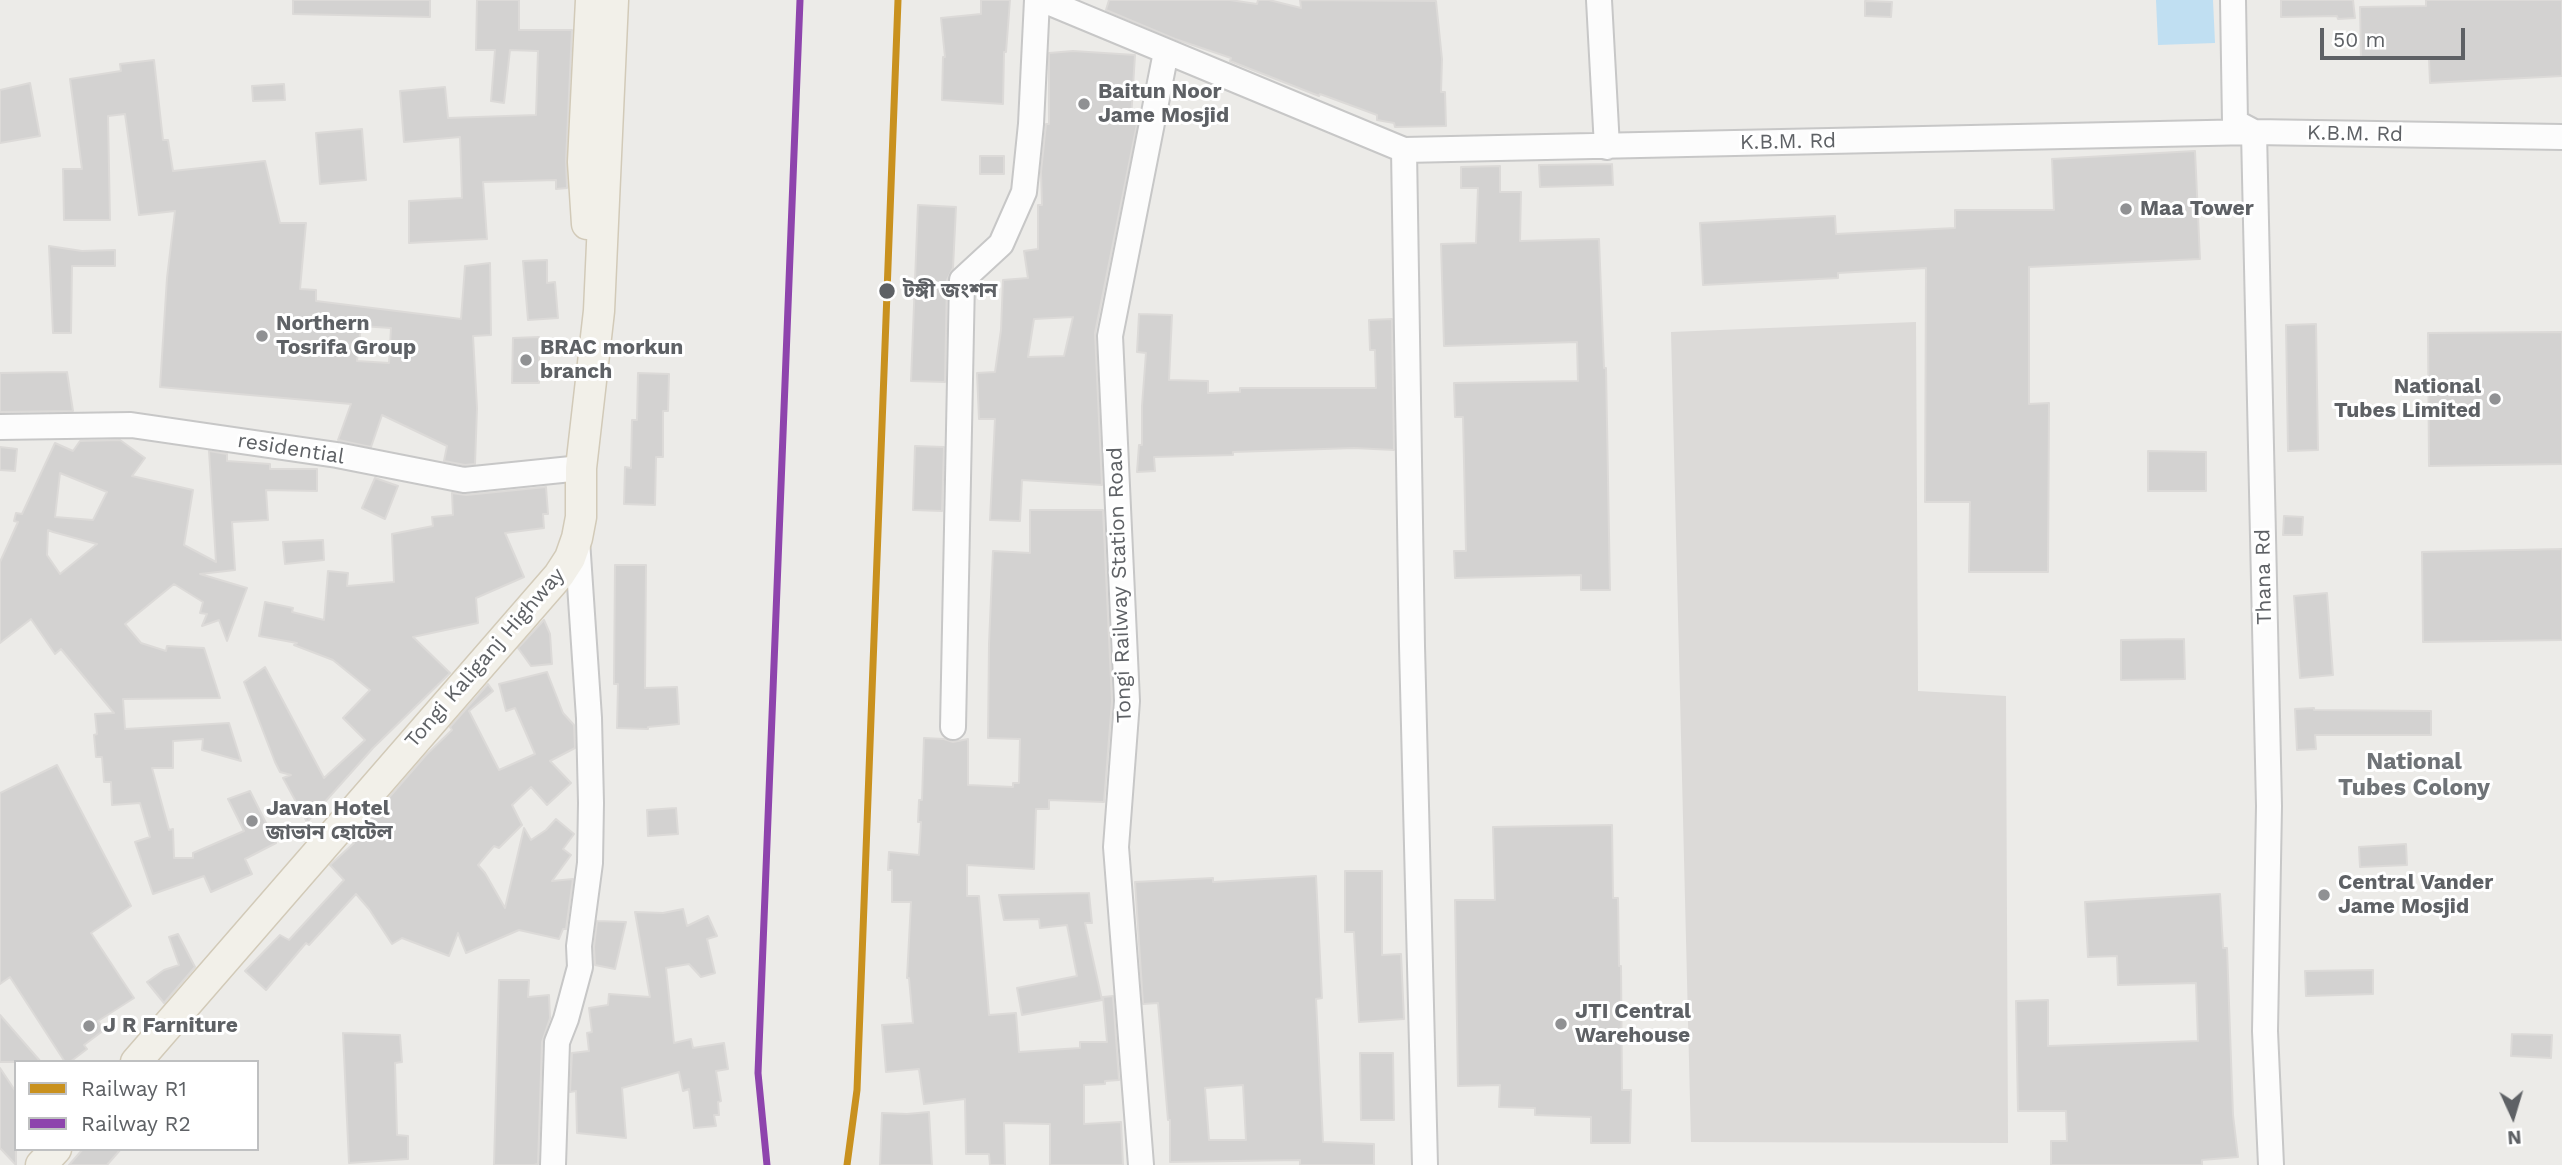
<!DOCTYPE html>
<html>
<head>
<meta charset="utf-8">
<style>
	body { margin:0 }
	#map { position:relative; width:2562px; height:1165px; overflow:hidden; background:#ecebe8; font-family:"Work Sans",sans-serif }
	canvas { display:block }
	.legend { position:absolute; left:14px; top:1060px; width:245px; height:91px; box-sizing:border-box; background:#fff; border:2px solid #bfc0c1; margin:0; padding:9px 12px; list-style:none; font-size:21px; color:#5e6165 }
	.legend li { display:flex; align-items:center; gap:14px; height:35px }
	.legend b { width:35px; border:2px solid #bfc0c1 }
	.north { position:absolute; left:2478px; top:1081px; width:70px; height:70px; -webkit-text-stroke:5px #fff; paint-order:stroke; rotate:176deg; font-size:19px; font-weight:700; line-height:28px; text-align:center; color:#5e6165 }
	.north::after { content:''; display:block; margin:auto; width:24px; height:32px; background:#5e6165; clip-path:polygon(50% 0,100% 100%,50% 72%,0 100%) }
	.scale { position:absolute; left:2320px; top:28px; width:145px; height:32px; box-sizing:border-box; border:4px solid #5e6165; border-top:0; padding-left:9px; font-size:21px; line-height:24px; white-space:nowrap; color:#5e6165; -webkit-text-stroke:5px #fff; paint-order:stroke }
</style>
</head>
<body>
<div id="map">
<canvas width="2562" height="1165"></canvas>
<ul class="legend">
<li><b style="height:9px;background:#c9911e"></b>Railway R1</li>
<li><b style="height:9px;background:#8e44ad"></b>Railway R2</li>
</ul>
<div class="north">N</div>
<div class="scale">50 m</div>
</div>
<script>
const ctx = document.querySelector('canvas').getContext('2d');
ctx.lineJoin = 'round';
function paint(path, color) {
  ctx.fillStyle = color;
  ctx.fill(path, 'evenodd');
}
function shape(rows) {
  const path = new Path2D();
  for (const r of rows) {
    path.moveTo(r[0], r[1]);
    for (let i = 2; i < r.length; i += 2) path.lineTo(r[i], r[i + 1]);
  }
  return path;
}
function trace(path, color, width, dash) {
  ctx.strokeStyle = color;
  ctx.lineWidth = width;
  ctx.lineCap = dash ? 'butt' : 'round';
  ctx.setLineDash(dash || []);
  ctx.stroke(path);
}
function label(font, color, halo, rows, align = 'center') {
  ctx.font = font + ' "Work Sans","Noto Sans Bengali",sans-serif';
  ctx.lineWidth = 6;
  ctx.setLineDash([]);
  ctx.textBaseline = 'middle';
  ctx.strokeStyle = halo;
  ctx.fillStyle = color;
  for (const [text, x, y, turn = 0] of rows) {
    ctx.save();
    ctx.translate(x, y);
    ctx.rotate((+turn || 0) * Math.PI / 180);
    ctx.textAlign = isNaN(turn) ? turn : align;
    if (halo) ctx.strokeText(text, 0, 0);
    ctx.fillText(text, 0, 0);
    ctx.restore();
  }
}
paint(shape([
	[1916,322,1918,691,2006,696,2008,1143,1691,1142,1671,332]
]), '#dcdad8');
paint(shape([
	[2156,0,2213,0,2215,43,2158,45]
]), '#c0dff2');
const building = shape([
	[293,0,430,0,430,17,293,14,293,0],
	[477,0,519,0,519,30,572,30,566,161,567,188,556,189,556,180,483,182,487,239,409,243,409,201,462,198,460,137,404,142,400,91,445,87,448,118,536,115,538,51,510,50,504,103,491,101,495,50,476,50,477,0],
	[981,0,1010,0,1006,52,1004,52,1003,104,942,100,943,57,945,57,941,18,981,14,981,0],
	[1109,0,1230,0,1257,4,1258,0,1269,0,1301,8,1300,0,1436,1,1442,59,1441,92,1445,92,1446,126,1395,127,1394,123,1377,120,1377,115,1320,94,1319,96,1230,61,1231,58,1175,39,1106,10,1109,0],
	[2281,0,2353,0,2355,18,2338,19,2337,16,2281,17,2281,0],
	[2426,0,2562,0,2562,76,2430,83,2429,58,2361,59,2360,7,2426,6,2426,0],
	[1865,1,1892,2,1891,17,1865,16,1865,1],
	[1073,51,1135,55,1131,119,1138,119,1095,333,1102,485,1022,480,1020,521,990,520,995,419,979,419,977,373,995,372,1001,330,1003,280,1028,278,1024,251,1038,249,1038,205,1042,205,1041,172,1046,124,1049,124,1049,53,1073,51],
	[1073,317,1064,356,1028,357,1034,319,1073,317],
	[154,60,163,140,168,140,173,171,265,161,280,223,306,223,300,289,316,290,316,301,461,319,465,266,490,263,491,335,473,336,477,408,475,464,465,465,444,461,447,446,382,415,371,447,338,440,351,404,160,387,167,278,175,211,139,215,125,114,108,116,110,220,64,220,63,169,82,169,70,79,121,71,120,64,154,60],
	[361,326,391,328,389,363,357,361,361,326],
	[30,83,40,136,0,143,0,90,30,83],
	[284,84,285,100,253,101,252,86,284,84],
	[362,129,366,180,320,184,316,133,362,129],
	[2195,151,2200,259,2029,267,2029,404,2049,403,2048,572,1969,572,1970,502,1925,502,1926,268,1838,273,1838,278,1703,285,1700,223,1835,216,1836,234,1955,228,1955,210,2054,210,2052,159,2195,151],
	[980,156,1004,156,1004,174,980,174,980,156],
	[1612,164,1613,185,1540,187,1539,165,1612,164],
	[1500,166,1500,192,1521,192,1520,241,1599,239,1604,368,1606,368,1610,590,1581,590,1581,575,1455,578,1454,551,1466,551,1463,417,1455,417,1454,383,1578,381,1577,342,1444,346,1441,244,1476,243,1478,188,1461,188,1461,167,1500,166],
	[918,205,956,207,953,268,947,280,945,382,911,381,918,205],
	[49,246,82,251,115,250,115,266,72,266,71,333,53,333,49,246],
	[547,260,547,283,555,282,558,318,528,320,523,261,547,260],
	[1139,314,1172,315,1169,380,1208,381,1208,393,1240,392,1240,388,1376,388,1375,350,1370,350,1369,320,1392,319,1394,450,1354,448,1233,452,1233,455,1154,457,1155,471,1137,472,1139,445,1142,445,1142,406,1146,353,1137,352,1139,314],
	[2316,324,2318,450,2288,451,2286,325,2316,324],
	[2562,332,2562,464,2429,466,2428,333,2562,332],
	[539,337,539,383,512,383,513,338,539,337],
	[67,372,73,411,0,412,0,373,67,372],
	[638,373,669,374,668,411,663,411,663,457,656,457,655,505,624,504,625,467,631,468,632,420,637,420,638,373],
	[120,440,145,458,132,476,193,490,184,545,216,562,209,451,227,454,227,461,270,464,270,469,317,469,317,491,266,490,268,520,232,522,235,570,200,574,247,588,227,641,219,620,202,626,207,614,200,613,203,602,174,584,125,624,141,643,166,651,167,646,204,648,220,698,123,699,125,729,229,723,241,761,202,750,203,739,173,741,173,768,152,768,169,830,173,829,174,858,193,858,193,853,244,831,228,799,250,791,276,843,245,859,252,874,211,892,204,876,153,894,135,842,150,837,140,803,112,805,111,782,104,782,102,757,96,757,94,735,97,734,95,714,114,713,61,649,55,654,31,619,0,643,0,562,18,522,14,521,16,513,22,514,55,443,73,451,80,441,120,440],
	[60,473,107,492,93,520,55,517,60,473],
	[48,530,53,532,97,544,60,574,47,555,48,530],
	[915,446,944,447,942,511,913,510,915,446],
	[0,447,17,449,15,471,0,470,0,447],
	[2148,451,2206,452,2206,491,2148,491,2148,451],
	[375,478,398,486,385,519,362,508,375,478],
	[546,487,548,514,543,514,544,528,505,533,524,577,476,598,478,623,413,637,450,673,373,748,307,822,283,778,291,775,280,772,275,762,244,682,265,667,324,778,365,740,343,718,370,690,333,660,294,645,297,643,259,636,265,602,293,608,292,612,324,620,328,571,348,573,347,586,394,582,392,534,433,526,432,517,453,515,452,493,466,495,546,487],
	[1030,510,1103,510,1112,701,1104,802,1049,800,1049,809,1036,809,1034,869,967,865,967,896,979,896,989,1015,1016,1013,1019,1052,1080,1048,1080,1042,1107,1042,1103,997,1113,996,1119,1080,1105,1081,1105,1084,1084,1085,1084,1124,1121,1122,1123,1165,1050,1165,1050,1124,1004,1123,1005,1165,990,1165,989,1154,966,1154,965,1099,924,1104,919,1069,886,1072,882,1025,913,1023,909,978,907,978,911,902,892,902,892,870,888,870,889,852,919,855,921,822,918,822,919,800,922,800,924,738,944,739,953,742,968,739,968,785,1013,787,1013,783,1019,783,1020,739,988,738,989,644,993,551,1030,553,1030,510],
	[2284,516,2303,517,2302,535,2283,535,2284,516],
	[323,540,324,560,285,564,283,542,323,540],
	[2562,549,2562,640,2423,642,2422,552,2562,549],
	[615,565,646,565,645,688,677,687,679,724,648,727,648,729,617,728,618,684,614,684,615,565],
	[2327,593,2333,675,2300,678,2294,596,2327,593],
	[544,620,550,634,552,664,531,666,518,648,544,620],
	[2184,639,2185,679,2121,680,2121,640,2184,639],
	[547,672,563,713,574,725,575,748,550,761,571,783,547,805,531,787,512,805,522,825,499,848,494,846,478,865,485,873,505,908,524,828,531,840,546,830,556,819,574,834,563,849,571,855,552,881,573,879,566,929,563,929,559,939,519,930,466,953,458,933,449,956,402,938,392,944,369,909,356,894,309,945,306,943,266,990,245,971,280,935,289,940,344,880,330,865,354,843,352,840,426,755,452,730,450,727,488,684,493,691,469,711,499,770,535,754,515,708,506,711,499,684,547,672],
	[2314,708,2314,710,2431,711,2431,735,2315,735,2316,749,2297,750,2295,709,2314,708],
	[57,765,131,906,91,933,134,998,98,1021,104,1030,84,1045,87,1049,70,1062,65,1062,10,977,0,984,0,793,57,765],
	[676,808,678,834,648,836,647,810,676,808],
	[1612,825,1613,898,1618,898,1619,966,1621,966,1622,1090,1631,1090,1630,1143,1591,1143,1591,1117,1535,1115,1535,1108,1499,1107,1500,1085,1458,1086,1455,900,1495,900,1493,827,1612,825],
	[2406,844,2407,865,2360,867,2359,847,2406,844],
	[1345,871,1382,871,1382,955,1401,954,1404,1019,1359,1022,1354,932,1345,932,1345,871],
	[1316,876,1322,998,1316,999,1323,1142,1374,1144,1374,1165,1300,1165,1300,1160,1170,1162,1170,1120,1168,1120,1158,1003,1143,1004,1135,882,1213,878,1213,882,1316,876],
	[1243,1085,1246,1140,1209,1140,1205,1088,1243,1085],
	[1089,893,1092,923,1085,923,1102,1000,1022,1015,1017,988,1077,976,1067,925,1040,928,1039,919,1004,920,999,895,1089,893],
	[2220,894,2223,948,2227,948,2233,1115,2238,1157,2202,1160,2202,1165,2051,1165,2051,1141,2067,1141,2066,1111,2018,1111,2016,1001,2048,1000,2048,1046,2198,1041,2196,983,2118,985,2117,956,2088,957,2085,902,2220,894],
	[683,909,687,926,708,916,717,936,707,939,715,973,701,977,689,964,666,968,674,1043,691,1039,693,1048,724,1043,728,1069,716,1071,721,1101,718,1102,719,1115,714,1115,716,1126,694,1128,689,1089,683,1091,679,1072,622,1088,626,1138,577,1133,576,1091,570,1092,572,1053,589,1051,587,1033,592,1032,589,1008,608,1005,609,994,650,997,635,912,663,913,683,909],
	[597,921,626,922,615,969,595,965,594,947,597,921],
	[178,934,195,967,164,1003,147,982,164,970,179,965,169,937,178,934],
	[2373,970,2373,994,2306,996,2305,971,2373,970],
	[499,980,529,980,528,997,549,995,550,1018,542,1042,538,1164,534,1165,494,1165,499,980],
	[0,1015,41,1062,0,1062,0,1015],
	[343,1033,400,1035,402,1062,395,1063,397,1135,408,1136,408,1159,349,1163,343,1033],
	[2512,1034,2552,1035,2551,1058,2511,1056,2512,1034],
	[1360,1053,1393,1053,1394,1120,1361,1120,1360,1053],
	[0,1068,16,1092,16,1165,0,1148,0,1068],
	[929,1112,932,1165,880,1165,882,1113,907,1114,929,1112],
	[83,1149,121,1149,107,1165,69,1165,83,1149]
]);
paint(building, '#d3d2d1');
trace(building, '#dcdad8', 2);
const minor = shape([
	[1043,0,1404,150,2254,132,2562,137],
	[1599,0,1607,147],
	[2233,0,2235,122,2254,132,2269,806,2265,1031,2271,1165],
	[1404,150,1412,646,1425,1165],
	[0,427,131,425,337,455,464,480,581,468],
	[953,727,962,280,1001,244,1024,192,1031,124,1037,0],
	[553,1165,557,1042,566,1019,580,967,579,946,590,863,591,803,589,718,577,540],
	[1141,1165,1116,847,1127,701,1110,336,1166,52]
]);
const major = shape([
	[587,224,583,162,591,0],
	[136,1062,559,575,570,558,577,538,581,517,581,468,599,311,613,0],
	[41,1165,56,1149]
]);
trace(minor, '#c7c7c7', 28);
trace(major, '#d2cab8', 33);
trace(minor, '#fcfcfc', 24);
trace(major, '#f2f0e9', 30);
trace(shape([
	[847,1165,857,1090,898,0]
]), '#c9911e', 7);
trace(shape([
	[767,1165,758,1073,800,0]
]), '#8e44ad', 7);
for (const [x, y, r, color] of [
	[1084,104,7,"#909193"],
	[2126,209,7,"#909193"],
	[887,291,9,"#5e6165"],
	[262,336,7,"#909193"],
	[526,360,7,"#909193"],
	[2495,399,7,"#909193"],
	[252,821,7,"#909193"],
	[2324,895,7,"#909193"],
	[1561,1024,7,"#909193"],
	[89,1026,7,"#909193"]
]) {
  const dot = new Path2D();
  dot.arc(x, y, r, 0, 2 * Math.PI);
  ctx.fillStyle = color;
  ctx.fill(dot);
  trace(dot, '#fff', 2.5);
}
label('bold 21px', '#5e6165', '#fff', [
	["Baitun Noor",1098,92],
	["Jame Mosjid",1098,116],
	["Maa Tower",2140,209],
	["Northern",276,324],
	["Tosrifa Group",276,348],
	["BRAC morkun",540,348],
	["branch",540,372],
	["National",2481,387,"right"],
	["Tubes Limited",2481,411,"right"],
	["Javan Hotel",266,809],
	["জাভান হোটেল",266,833],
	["Central Vander",2338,883],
	["Jame Mosjid",2338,907],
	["JTI Central",1575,1012],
	["Warehouse",1575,1036],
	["J R Farniture",103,1026]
], 'left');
label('21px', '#5e6165', '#fff', [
	["K.B.M. Rd",2355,134,1],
	["K.B.M. Rd",1788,142,-1],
	["residential",291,449,9],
	["Thana Rd",2264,577,-91],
	["Tongi Railway Station Road",1120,585,-92],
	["Tongi Kaliganj Highway",485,658,-49]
]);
label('bold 21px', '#5e6165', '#fff', [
	["টঙ্গী জংশন",903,291]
], 'left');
label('bold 23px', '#6f7377', '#fff', [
	["National",2414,762],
	["Tubes Colony",2414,788]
]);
</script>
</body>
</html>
